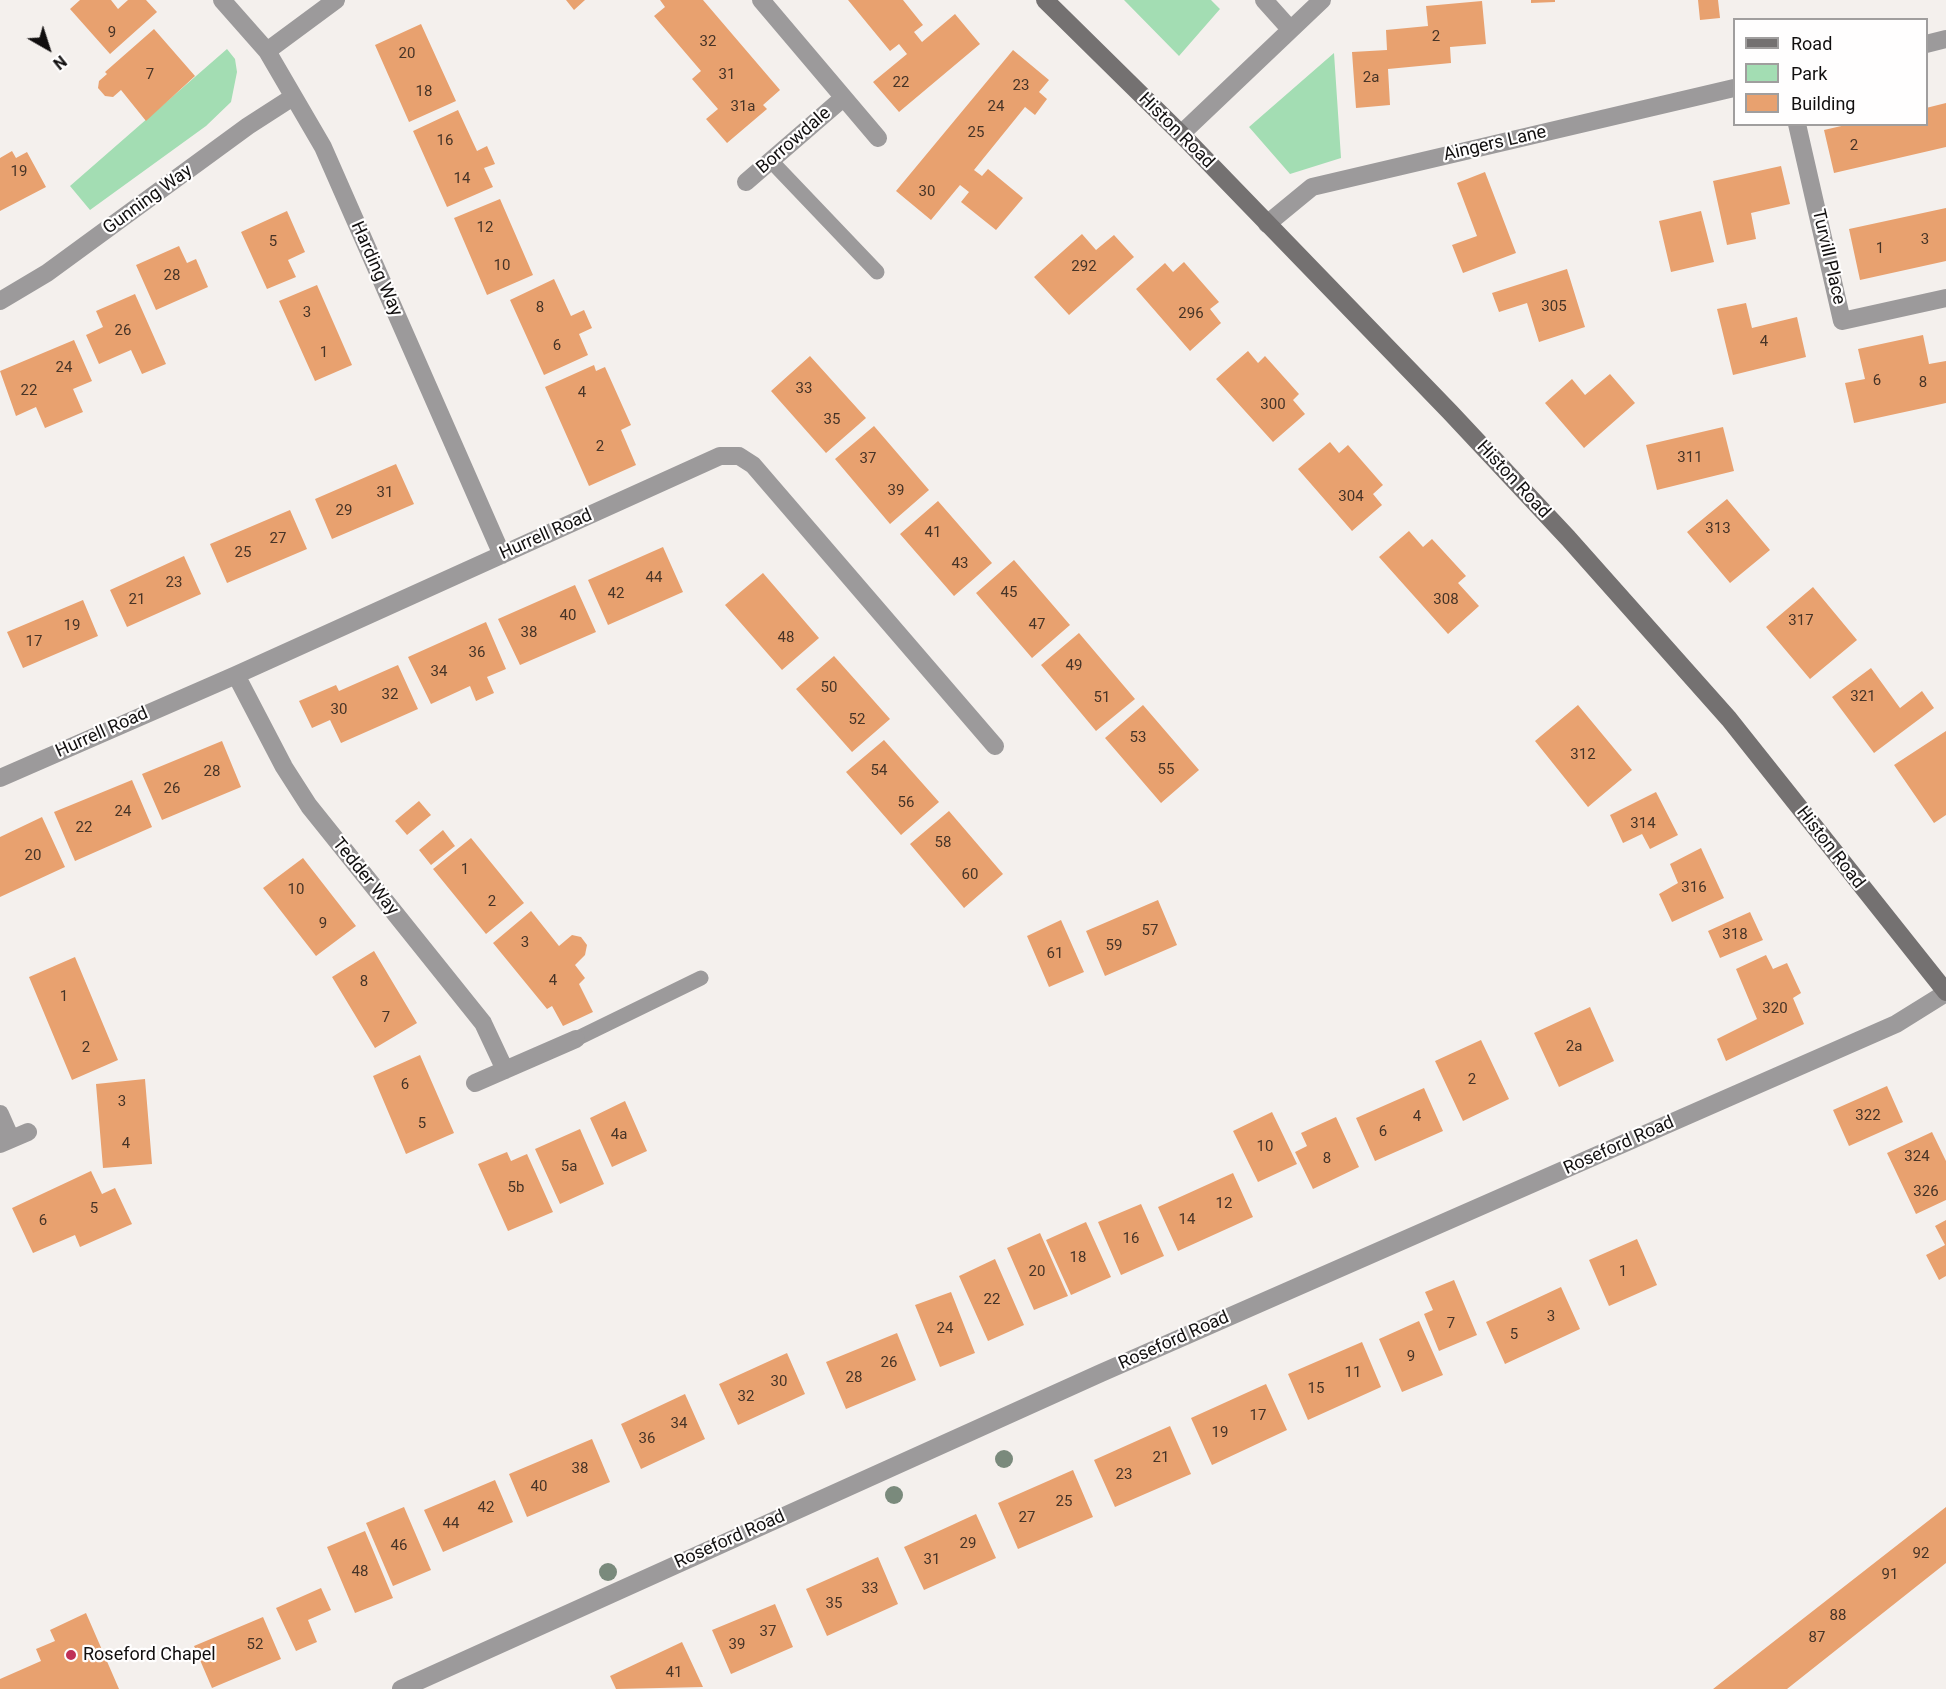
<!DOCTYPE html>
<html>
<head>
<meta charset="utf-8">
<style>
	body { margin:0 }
	#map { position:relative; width:1946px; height:1689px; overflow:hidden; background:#f4f0ed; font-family:Roboto,sans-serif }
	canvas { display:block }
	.legend { position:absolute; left:1733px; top:18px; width:195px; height:108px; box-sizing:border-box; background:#fffefe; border:2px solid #a09e9e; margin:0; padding:8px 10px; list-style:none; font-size:18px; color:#110f0f }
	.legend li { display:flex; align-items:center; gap:12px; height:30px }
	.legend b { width:30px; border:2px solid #a09e9e }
	.north { position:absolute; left:18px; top:18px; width:60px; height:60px; -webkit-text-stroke:4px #fffefe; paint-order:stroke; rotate:141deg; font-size:16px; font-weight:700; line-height:24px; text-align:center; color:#110f0f }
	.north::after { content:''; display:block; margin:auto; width:21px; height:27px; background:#110f0f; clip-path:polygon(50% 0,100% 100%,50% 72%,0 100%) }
</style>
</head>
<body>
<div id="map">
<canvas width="1946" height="1689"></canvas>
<ul class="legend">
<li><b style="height:8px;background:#747171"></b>Road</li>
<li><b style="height:16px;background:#a3ddb3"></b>Park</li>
<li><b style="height:16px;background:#e8a16f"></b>Building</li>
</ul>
<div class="north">N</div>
</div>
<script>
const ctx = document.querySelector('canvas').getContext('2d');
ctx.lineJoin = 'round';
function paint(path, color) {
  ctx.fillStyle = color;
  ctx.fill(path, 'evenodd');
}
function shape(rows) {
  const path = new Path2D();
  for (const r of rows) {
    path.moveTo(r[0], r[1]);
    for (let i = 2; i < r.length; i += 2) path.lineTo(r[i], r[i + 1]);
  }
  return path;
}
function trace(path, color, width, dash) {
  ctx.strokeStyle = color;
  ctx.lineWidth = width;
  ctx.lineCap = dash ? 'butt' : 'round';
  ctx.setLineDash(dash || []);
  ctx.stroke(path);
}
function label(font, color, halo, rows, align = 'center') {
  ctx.font = font + ' Roboto,sans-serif';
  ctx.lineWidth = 4.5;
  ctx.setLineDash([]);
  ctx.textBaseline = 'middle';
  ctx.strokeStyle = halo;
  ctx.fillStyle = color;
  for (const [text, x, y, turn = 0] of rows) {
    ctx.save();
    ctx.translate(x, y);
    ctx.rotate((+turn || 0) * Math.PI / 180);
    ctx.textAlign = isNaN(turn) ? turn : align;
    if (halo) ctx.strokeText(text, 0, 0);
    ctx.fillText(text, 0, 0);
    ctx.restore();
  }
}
paint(shape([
	[1124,0,1211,0,1220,9,1179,56],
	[227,49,235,59,237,72,231,102,206,126,90,210,70,186],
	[1334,53,1341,158,1290,174,1249,127]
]), '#a3ddb3');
paint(shape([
	[80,0,111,0,118,9,128,0,146,0,157,12,110,54,70,9],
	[566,0,585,0,574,10],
	[660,0,703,0,780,90,763,105,767,109,727,143,706,119,718,109,692,79,701,71,654,16,665,7],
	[848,0,903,0,923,25,914,32,922,42,955,14,980,44,899,112,873,82,907,54,899,44,890,51],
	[1531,0,1555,0,1555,2,1531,3],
	[1698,0,1718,0,1720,18,1700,20],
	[1482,1,1486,44,1450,47,1451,63,1388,69,1390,105,1356,108,1352,52,1387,50,1386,30,1428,26,1426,6],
	[421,24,456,101,409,122,375,45],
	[154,29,195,76,146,121,121,90,113,97,105,96,98,88,99,81,107,74,105,72],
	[1013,50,1049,80,1039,92,1047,99,1035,115,1025,107,974,170,982,176,988,169,1023,198,996,230,961,202,969,192,960,185,931,220,896,191],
	[1946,103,1946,147,1834,173,1824,130,1850,124,1926,124,1926,108],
	[458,110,477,151,487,146,495,164,484,168,493,187,447,207,413,131],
	[12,151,16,158,27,152,46,187,0,211,0,158],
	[1781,166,1790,204,1751,213,1756,239,1727,245,1713,181],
	[1485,172,1516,253,1463,273,1452,245,1477,236,1457,183],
	[500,199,533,275,487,295,454,218],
	[1946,208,1946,261,1860,280,1849,229],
	[287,211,305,252,288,260,296,277,267,289,241,232],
	[1701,211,1714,262,1671,272,1659,221],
	[1082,234,1096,250,1114,235,1134,257,1069,315,1034,277],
	[179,246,187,263,196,259,208,287,156,310,136,265],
	[1184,262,1219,302,1210,309,1221,323,1190,351,1136,289,1165,263,1173,272],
	[1567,269,1585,327,1539,342,1527,303,1499,312,1492,293],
	[554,279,571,316,584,310,592,328,579,334,588,355,544,375,510,300],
	[317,285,352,365,315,381,279,301],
	[135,294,166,364,142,374,131,350,99,364,86,335,103,327,96,311],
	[1746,303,1752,328,1797,317,1806,357,1733,375,1717,309],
	[1923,335,1929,364,1946,361,1946,403,1854,423,1845,383,1865,379,1858,349],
	[74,340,92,381,73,389,83,412,45,428,36,407,16,416,0,371],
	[1248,351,1258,363,1265,356,1299,394,1293,400,1305,414,1273,442,1216,379],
	[810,356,866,418,826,453,771,391],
	[594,365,596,371,605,367,631,425,621,430,636,465,589,486,545,387],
	[1610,374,1635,403,1584,448,1545,403,1572,379,1585,395],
	[874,426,929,490,890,524,835,459],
	[1723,427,1734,471,1657,490,1646,445],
	[1330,442,1339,453,1348,445,1383,485,1373,494,1382,505,1352,531,1298,469],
	[396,464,414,504,332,539,315,499],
	[1727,499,1770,550,1730,583,1687,532],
	[938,501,992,563,954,596,900,534],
	[290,510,307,549,227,583,210,544],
	[1409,531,1423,547,1432,539,1466,576,1458,583,1479,606,1448,634,1379,557],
	[663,547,683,592,608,625,588,580],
	[184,556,201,594,127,627,110,590],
	[1014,560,1070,625,1032,658,976,593],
	[763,573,819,638,782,670,725,605],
	[575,585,596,632,520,665,498,619],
	[1813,587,1857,640,1810,679,1766,627],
	[83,600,98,636,23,668,7,632],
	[486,622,506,669,487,677,494,693,476,701,470,686,431,704,408,657],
	[1079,633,1135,699,1096,731,1041,665],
	[834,656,890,719,852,752,796,689],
	[398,665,418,709,341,743,330,720,312,728,299,701,336,685,339,691],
	[1871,668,1900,708,1922,691,1934,708,1874,753,1832,697],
	[1143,705,1199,770,1161,803,1105,738],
	[1578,705,1632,770,1588,807,1535,741],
	[1946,731,1946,815,1934,823,1894,765],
	[884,740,939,802,901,835,846,772],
	[222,741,241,787,162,820,142,774],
	[132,780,152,827,75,861,54,812],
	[1656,792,1678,835,1650,849,1642,834,1623,843,1610,815],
	[419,801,431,815,407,835,395,821],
	[949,811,1003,874,964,908,910,844],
	[42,817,65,867,0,897,0,837],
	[443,830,455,846,431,865,419,850],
	[471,838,524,903,486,934,433,869],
	[1701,848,1724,898,1672,922,1659,894,1678,883,1670,864],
	[303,858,356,926,316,956,263,888],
	[1158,900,1177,945,1105,976,1086,931],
	[531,911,559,946,572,935,581,937,587,945,585,955,575,965,585,978,579,984,593,1012,563,1026,552,1006,547,1009,493,943],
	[1750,912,1763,940,1720,958,1708,931],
	[1061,920,1084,972,1049,987,1027,936],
	[374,951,417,1023,375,1048,332,977],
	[1766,955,1773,969,1787,963,1801,993,1793,998,1804,1024,1726,1061,1717,1039,1757,1019,1736,969],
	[75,957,118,1060,72,1080,29,977],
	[1590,1007,1614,1061,1559,1087,1534,1033],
	[1481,1040,1509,1099,1463,1121,1435,1061],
	[420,1055,454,1133,406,1154,373,1076],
	[145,1079,152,1164,103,1168,96,1084],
	[1887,1086,1903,1122,1849,1146,1833,1110],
	[1424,1088,1443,1131,1375,1161,1356,1118],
	[625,1101,647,1151,612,1167,590,1118],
	[1272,1112,1297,1164,1258,1182,1233,1131],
	[1336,1117,1359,1167,1313,1189,1295,1152,1307,1146,1301,1133],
	[580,1129,604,1184,560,1204,535,1149],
	[1932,1132,1946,1161,1946,1200,1916,1214,1887,1153],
	[507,1152,511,1161,527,1154,553,1212,508,1231,478,1164],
	[91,1171,102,1194,115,1188,132,1224,80,1247,75,1235,33,1253,12,1208],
	[1233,1173,1253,1217,1178,1251,1158,1207],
	[1141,1204,1164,1256,1121,1275,1098,1222],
	[1946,1220,1946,1276,1939,1280,1926,1255,1945,1245,1935,1226],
	[1086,1222,1111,1277,1071,1295,1046,1240],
	[1040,1233,1068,1296,1034,1310,1007,1248],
	[1637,1239,1657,1285,1609,1306,1589,1260],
	[995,1259,1024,1325,988,1341,959,1276],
	[1454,1280,1477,1335,1439,1351,1424,1314,1433,1310,1425,1292],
	[1561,1287,1580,1329,1505,1364,1486,1322],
	[951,1292,975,1353,940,1367,915,1305],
	[1419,1321,1443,1375,1402,1392,1379,1339],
	[897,1333,916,1380,846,1409,826,1362],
	[1362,1342,1381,1387,1308,1420,1288,1374],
	[787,1353,805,1394,738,1425,719,1384],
	[1266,1384,1287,1430,1212,1465,1191,1418],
	[685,1394,705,1439,641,1469,621,1424],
	[1170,1426,1191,1474,1115,1507,1094,1460],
	[592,1439,610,1482,527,1517,509,1474],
	[1073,1470,1093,1517,1018,1549,998,1503],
	[495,1480,513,1522,443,1552,424,1510],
	[404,1507,431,1570,393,1586,366,1523],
	[1946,1507,1946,1563,1787,1689,1713,1689],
	[976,1514,996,1558,924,1590,904,1547],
	[365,1531,393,1598,355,1613,327,1547],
	[878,1557,898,1604,827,1636,806,1589],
	[321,1588,331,1610,308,1620,317,1642,296,1651,276,1608],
	[775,1604,793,1647,731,1674,712,1630],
	[86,1613,119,1689,0,1689,0,1679,41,1661,36,1649,55,1641,50,1630],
	[263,1617,281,1659,212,1688,194,1646],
	[682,1642,703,1687,616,1689,610,1676]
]), '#e8a16f');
trace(shape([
	[772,162,877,272],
	[576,1039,701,978]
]), '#9c9a9b', 15);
trace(shape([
	[222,0,267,51,323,147,502,555],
	[761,0,878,138],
	[1264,0,1290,29],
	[1926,44,1946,39],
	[267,51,336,0],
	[1797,124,1842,321,1946,298],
	[1181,134,1322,0],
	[746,182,842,99],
	[1267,224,1312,187,1734,88],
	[0,301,47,273,248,126,293,97],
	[236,675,284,767,309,806,483,1023,505,1070],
	[0,778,236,675,720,456,739,456,753,465,995,746],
	[475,1083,576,1039],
	[0,1114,11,1139],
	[0,1144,28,1132],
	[401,1689,1101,1373,1896,1024,1946,993]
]), '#9c9a9b', 18);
trace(shape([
	[1045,0,1181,134,1450,412,1568,538,1729,719,1946,992]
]), '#747171', 18);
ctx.fillStyle = '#7a8a7c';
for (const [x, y] of [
	[1004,1459],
	[894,1495],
	[608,1572]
]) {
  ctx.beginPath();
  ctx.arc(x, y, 9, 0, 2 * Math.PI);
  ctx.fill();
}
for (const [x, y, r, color] of [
	[71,1655,6,"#c03057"]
]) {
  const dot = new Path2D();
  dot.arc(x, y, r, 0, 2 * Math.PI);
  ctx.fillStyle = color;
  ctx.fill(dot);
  trace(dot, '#fffefe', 2);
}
label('15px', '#473427', null, [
	["9",112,33],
	["2",1436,37],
	["32",708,42],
	["20",407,54],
	["7",150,75],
	["31",727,75],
	["2a",1371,78],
	["22",901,83],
	["23",1021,86],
	["18",424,92],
	["31a",743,107],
	["24",996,107],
	["25",976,133],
	["16",445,141],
	["2",1854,146],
	["19",19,172],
	["14",462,179],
	["30",927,192],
	["12",485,228],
	["3",1925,240],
	["5",273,242],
	["1",1880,249],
	["10",502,266],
	["292",1084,267],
	["28",172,276],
	["305",1554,307],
	["8",540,308],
	["3",307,313],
	["296",1191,314],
	["26",123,331],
	["4",1764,342],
	["6",557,346],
	["1",324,353],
	["24",64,368],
	["6",1877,381],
	["8",1923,383],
	["33",804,389],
	["22",29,391],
	["4",582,393],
	["300",1273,405],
	["35",832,420],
	["2",600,447],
	["311",1690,458],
	["37",868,459],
	["39",896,491],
	["31",385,493],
	["304",1351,497],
	["29",344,511],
	["313",1718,529],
	["41",933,533],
	["27",278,539],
	["25",243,553],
	["43",960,564],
	["44",654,578],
	["23",174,583],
	["45",1009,593],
	["42",616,594],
	["21",137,600],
	["308",1446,600],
	["40",568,616],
	["317",1801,621],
	["47",1037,625],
	["19",72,626],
	["38",529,633],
	["48",786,638],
	["17",34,642],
	["36",477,653],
	["49",1074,666],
	["34",439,672],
	["50",829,688],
	["32",390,695],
	["321",1863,697],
	["51",1102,698],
	["30",339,710],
	["52",857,720],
	["53",1138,738],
	["312",1583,755],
	["55",1166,770],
	["54",879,771],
	["28",212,772],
	["26",172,789],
	["56",906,803],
	["24",123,812],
	["314",1643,824],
	["22",84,828],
	["58",943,843],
	["20",33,856],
	["1",465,870],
	["60",970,875],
	["316",1694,888],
	["10",296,890],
	["2",492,902],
	["9",323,924],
	["57",1150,931],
	["318",1735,935],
	["3",525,943],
	["59",1114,946],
	["61",1055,954],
	["4",553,981],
	["8",364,982],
	["1",64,997],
	["320",1775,1009],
	["7",386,1018],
	["2a",1574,1047],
	["2",86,1048],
	["2",1472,1080],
	["6",405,1085],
	["3",122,1102],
	["322",1868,1116],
	["4",1417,1117],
	["5",422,1124],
	["6",1383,1132],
	["4a",619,1135],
	["4",126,1144],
	["10",1265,1147],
	["324",1917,1157],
	["8",1327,1159],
	["5a",569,1167],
	["5b",516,1188],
	["326",1926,1192],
	["12",1224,1204],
	["5",94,1209],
	["14",1187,1220],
	["6",43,1221],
	["16",1131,1239],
	["18",1078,1258],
	["20",1037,1272],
	["1",1623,1272],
	["22",992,1300],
	["3",1551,1317],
	["7",1451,1324],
	["24",945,1329],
	["5",1514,1335],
	["9",1411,1357],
	["26",889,1363],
	["11",1353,1373],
	["28",854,1378],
	["30",779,1382],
	["15",1316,1389],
	["32",746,1397],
	["17",1258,1416],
	["34",679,1424],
	["19",1220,1433],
	["36",647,1439],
	["21",1161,1458],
	["38",580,1469],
	["23",1124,1475],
	["40",539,1487],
	["25",1064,1502],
	["42",486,1508],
	["27",1027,1518],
	["44",451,1524],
	["29",968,1544],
	["46",399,1546],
	["92",1921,1554],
	["31",932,1560],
	["48",360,1572],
	["91",1890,1575],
	["33",870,1589],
	["35",834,1604],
	["88",1838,1616],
	["37",768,1632],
	["87",1817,1638],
	["52",255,1645],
	["39",737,1645],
	["41",674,1673]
]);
label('18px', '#110f0f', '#fffefe', [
	["Histon Road",1176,131,45],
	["Borrowdale",794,141,-41],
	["Aingers Lane",1495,144,-13],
	["Gunning Way",148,200,-36],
	["Turvill Place",1828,257,77],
	["Harding Way",376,269,66],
	["Histon Road",1513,480,47],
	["Hurrell Road",546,535,-24],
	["Hurrell Road",102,733,-24],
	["Histon Road",1830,848,52],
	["Tedder Way",365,877,51],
	["Roseford Road",1619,1146,-24],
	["Roseford Road",1174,1341,-24],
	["Roseford Road",730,1540,-24]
]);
label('18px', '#110f0f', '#fffefe', [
	["Roseford Chapel",83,1655]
], 'left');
</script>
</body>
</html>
